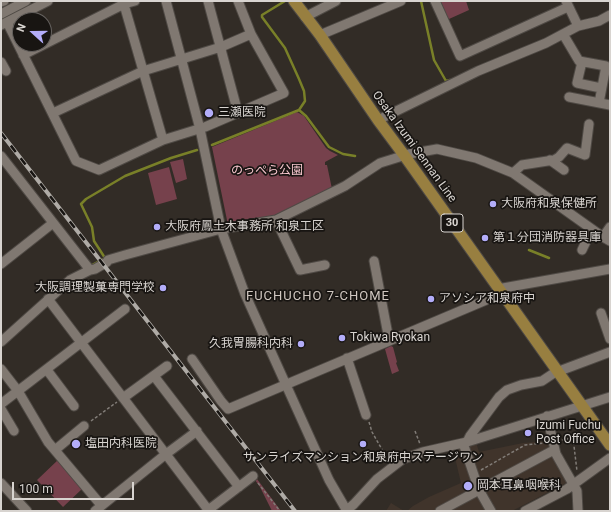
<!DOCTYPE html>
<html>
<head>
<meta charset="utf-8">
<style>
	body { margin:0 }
	#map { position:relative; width:611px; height:512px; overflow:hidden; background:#322c26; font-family:Roboto,sans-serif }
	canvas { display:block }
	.frame { position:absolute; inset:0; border:2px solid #d8d4d0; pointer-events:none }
	.north { position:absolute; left:12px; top:12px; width:40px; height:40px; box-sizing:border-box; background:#181512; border:1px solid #65615e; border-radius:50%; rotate:291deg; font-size:11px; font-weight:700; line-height:16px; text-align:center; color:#d8d4d0 }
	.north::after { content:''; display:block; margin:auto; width:14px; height:18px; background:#b3adf9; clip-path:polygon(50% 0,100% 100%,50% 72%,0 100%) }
	.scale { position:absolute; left:12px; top:482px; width:122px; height:18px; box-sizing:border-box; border:2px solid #d8d4d0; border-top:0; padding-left:5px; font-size:12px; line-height:14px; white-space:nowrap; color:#d8d4d0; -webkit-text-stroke:3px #181512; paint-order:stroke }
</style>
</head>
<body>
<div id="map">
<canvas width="611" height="512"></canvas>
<div class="frame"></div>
<div class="north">N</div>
<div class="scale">100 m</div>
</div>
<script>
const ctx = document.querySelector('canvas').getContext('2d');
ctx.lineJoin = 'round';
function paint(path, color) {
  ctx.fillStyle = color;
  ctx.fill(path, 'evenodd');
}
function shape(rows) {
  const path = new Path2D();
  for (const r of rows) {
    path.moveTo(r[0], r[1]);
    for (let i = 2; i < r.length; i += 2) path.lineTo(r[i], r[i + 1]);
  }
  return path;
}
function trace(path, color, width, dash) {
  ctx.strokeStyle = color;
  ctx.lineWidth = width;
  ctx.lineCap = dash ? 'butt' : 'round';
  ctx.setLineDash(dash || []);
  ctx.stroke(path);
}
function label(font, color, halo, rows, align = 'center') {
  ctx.font = font + ' Roboto,"Noto Sans JP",sans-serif';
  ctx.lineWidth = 3.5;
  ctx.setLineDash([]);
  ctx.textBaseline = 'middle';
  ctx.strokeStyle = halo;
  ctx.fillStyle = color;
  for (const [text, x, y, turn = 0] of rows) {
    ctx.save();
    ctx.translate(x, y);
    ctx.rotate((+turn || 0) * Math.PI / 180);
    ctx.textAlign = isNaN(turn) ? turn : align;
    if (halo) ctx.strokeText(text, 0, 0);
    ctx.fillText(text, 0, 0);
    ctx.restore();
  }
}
paint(shape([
	[550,441,566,479,566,483,512,511,407,511,413,506,429,497,461,483,456,462,457,450,476,442,479,452,523,443],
	[391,503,404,511,386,511]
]), '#40342b');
paint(shape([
	[439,1,466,1,469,10,449,19,446,18],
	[297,112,304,116,326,148,330,151,338,155,325,162,325,165,327,165,332,189,275,215,228,225,212,147],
	[183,159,187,179,176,183,170,162],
	[169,167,177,199,156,205,148,173],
	[391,346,393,347,397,362,396,363,399,371,392,374,385,349],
	[59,459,82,489,63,507,37,480],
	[257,479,281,511,272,511,260,487,255,480]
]), '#76414c');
trace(shape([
	[421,1,434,60,446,81,450,80],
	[299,110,306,116,329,147,343,154,355,156],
	[212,145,299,110,305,101,304,91,299,79,285,48,262,17,262,15,285,1],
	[529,250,549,258],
	[92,265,105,258,94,241,92,227,81,204,86,199,125,176,171,158,197,150]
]), '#798028', 2.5);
const minor = shape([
	[123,1,163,140],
	[166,1,200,129,221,229,245,294,329,480,347,511],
	[208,1,238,113],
	[238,1,251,34],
	[435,1,460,56,568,7],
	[566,1,578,26,599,21,610,15],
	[1,2,4,1],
	[1,14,26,1],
	[305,17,336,1],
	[7,22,76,161,99,170,163,140,205,127,284,93,251,34,221,47,143,71,53,113],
	[1,25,48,1],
	[563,34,579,61,606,66,599,103],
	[320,35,401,1],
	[23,55,124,4,135,1],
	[1,62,6,71],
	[582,62,577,83,601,88],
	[569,97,610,105],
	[378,120,478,71,546,43,578,26],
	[1,156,90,270,70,280,1,342],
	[550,160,564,170],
	[513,173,522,165,554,160,559,157,567,148,585,155,589,124],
	[276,220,300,270,325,265],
	[603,237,610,227],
	[582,250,592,229],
	[374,261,389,340],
	[1,264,53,223],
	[90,270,95,269,107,262,108,260,125,255,221,229,276,220,345,186,380,163,409,154,437,149,476,158,513,173,603,237,610,241],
	[48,299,209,511],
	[601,313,610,339],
	[347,358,366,415],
	[192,359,221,401,228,409,498,295,503,288,610,269],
	[1,369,18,391,48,442,101,505],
	[47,370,74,406],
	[154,376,239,487],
	[123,398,167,366],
	[1,404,125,309],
	[1,409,14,431],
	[547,416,556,454,577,491,578,511],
	[467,442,470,436,499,397,507,390,521,385,542,381,554,373,610,352],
	[463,443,479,490,491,511],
	[55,450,84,426],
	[1,483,27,511],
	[95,511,166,454,197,431],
	[207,511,253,476],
	[346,511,354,504,377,479,403,459,423,452,467,442,610,397],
	[440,511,552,451,555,451],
	[525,511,567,489,610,458]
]);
const major = shape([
	[294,1,320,35,378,120,404,155,610,445]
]);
trace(minor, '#4f4a45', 11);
trace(major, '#4f4a45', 13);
trace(shape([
	[91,421,117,402],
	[369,422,372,432,388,460],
	[415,431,420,444],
	[562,440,573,438,577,471],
	[481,470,525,445,544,443],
	[258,483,280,511]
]), '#817c77', 1.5, [3, 2]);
trace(minor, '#807871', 9);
trace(major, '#987f40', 11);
const rail = shape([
	[1,133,295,511]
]);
trace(rail, '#afaba6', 4);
trace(rail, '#181512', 2.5, [8]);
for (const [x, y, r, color] of [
	[209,113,5,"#b3adf9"],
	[493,204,4,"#b3adf9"],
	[157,227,4,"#b3adf9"],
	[485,238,4,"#b3adf9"],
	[163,288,4,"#b3adf9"],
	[431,299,4,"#b3adf9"],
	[342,338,4,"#b3adf9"],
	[301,344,4,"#b3adf9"],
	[528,433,4,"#b3adf9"],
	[76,444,5,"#b3adf9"],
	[363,444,4,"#b3adf9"],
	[468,486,5,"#b3adf9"]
]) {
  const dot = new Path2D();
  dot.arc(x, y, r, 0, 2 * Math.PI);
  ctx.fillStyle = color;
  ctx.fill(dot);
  trace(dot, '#181512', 1.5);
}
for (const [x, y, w] of [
	[452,223,22]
]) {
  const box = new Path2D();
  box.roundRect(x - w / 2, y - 9, w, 18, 3);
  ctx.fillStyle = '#181512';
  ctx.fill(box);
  trace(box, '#d8d4d0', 1);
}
label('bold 11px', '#d8d4d0', null, [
	["30",452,223]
]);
label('12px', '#d8d4d0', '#181512', [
	["三瀬医院",218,113],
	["大阪府和泉保健所",501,204],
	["大阪府鳳土木事務所 和泉工区",165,227],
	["第１分団消防器具庫",493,238],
	["大阪調理製菓専門学校",155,288,"right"],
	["アソシア和泉府中",439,299],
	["Tokiwa Ryokan",350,338],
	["久我胃腸科内科",293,344,"right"],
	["Izumi Fuchu",536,426],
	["Post Office",536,440],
	["塩田内科医院",85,444],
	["サンライズマンション和泉府中ステージワン",363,458,"center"],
	["岡本耳鼻咽喉科",477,486]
], 'left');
label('12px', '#d8d4d0', '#181512', [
	["Osaka Izumi Sennan Line",414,147,54]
]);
label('12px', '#f9c8d0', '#181512', [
	["のっぺら公園",267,171]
]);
ctx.letterSpacing = '1px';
label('13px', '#d0c7c0', '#181512', [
	["FUCHUCHO 7-CHOME",318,297]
]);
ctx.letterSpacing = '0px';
</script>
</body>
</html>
